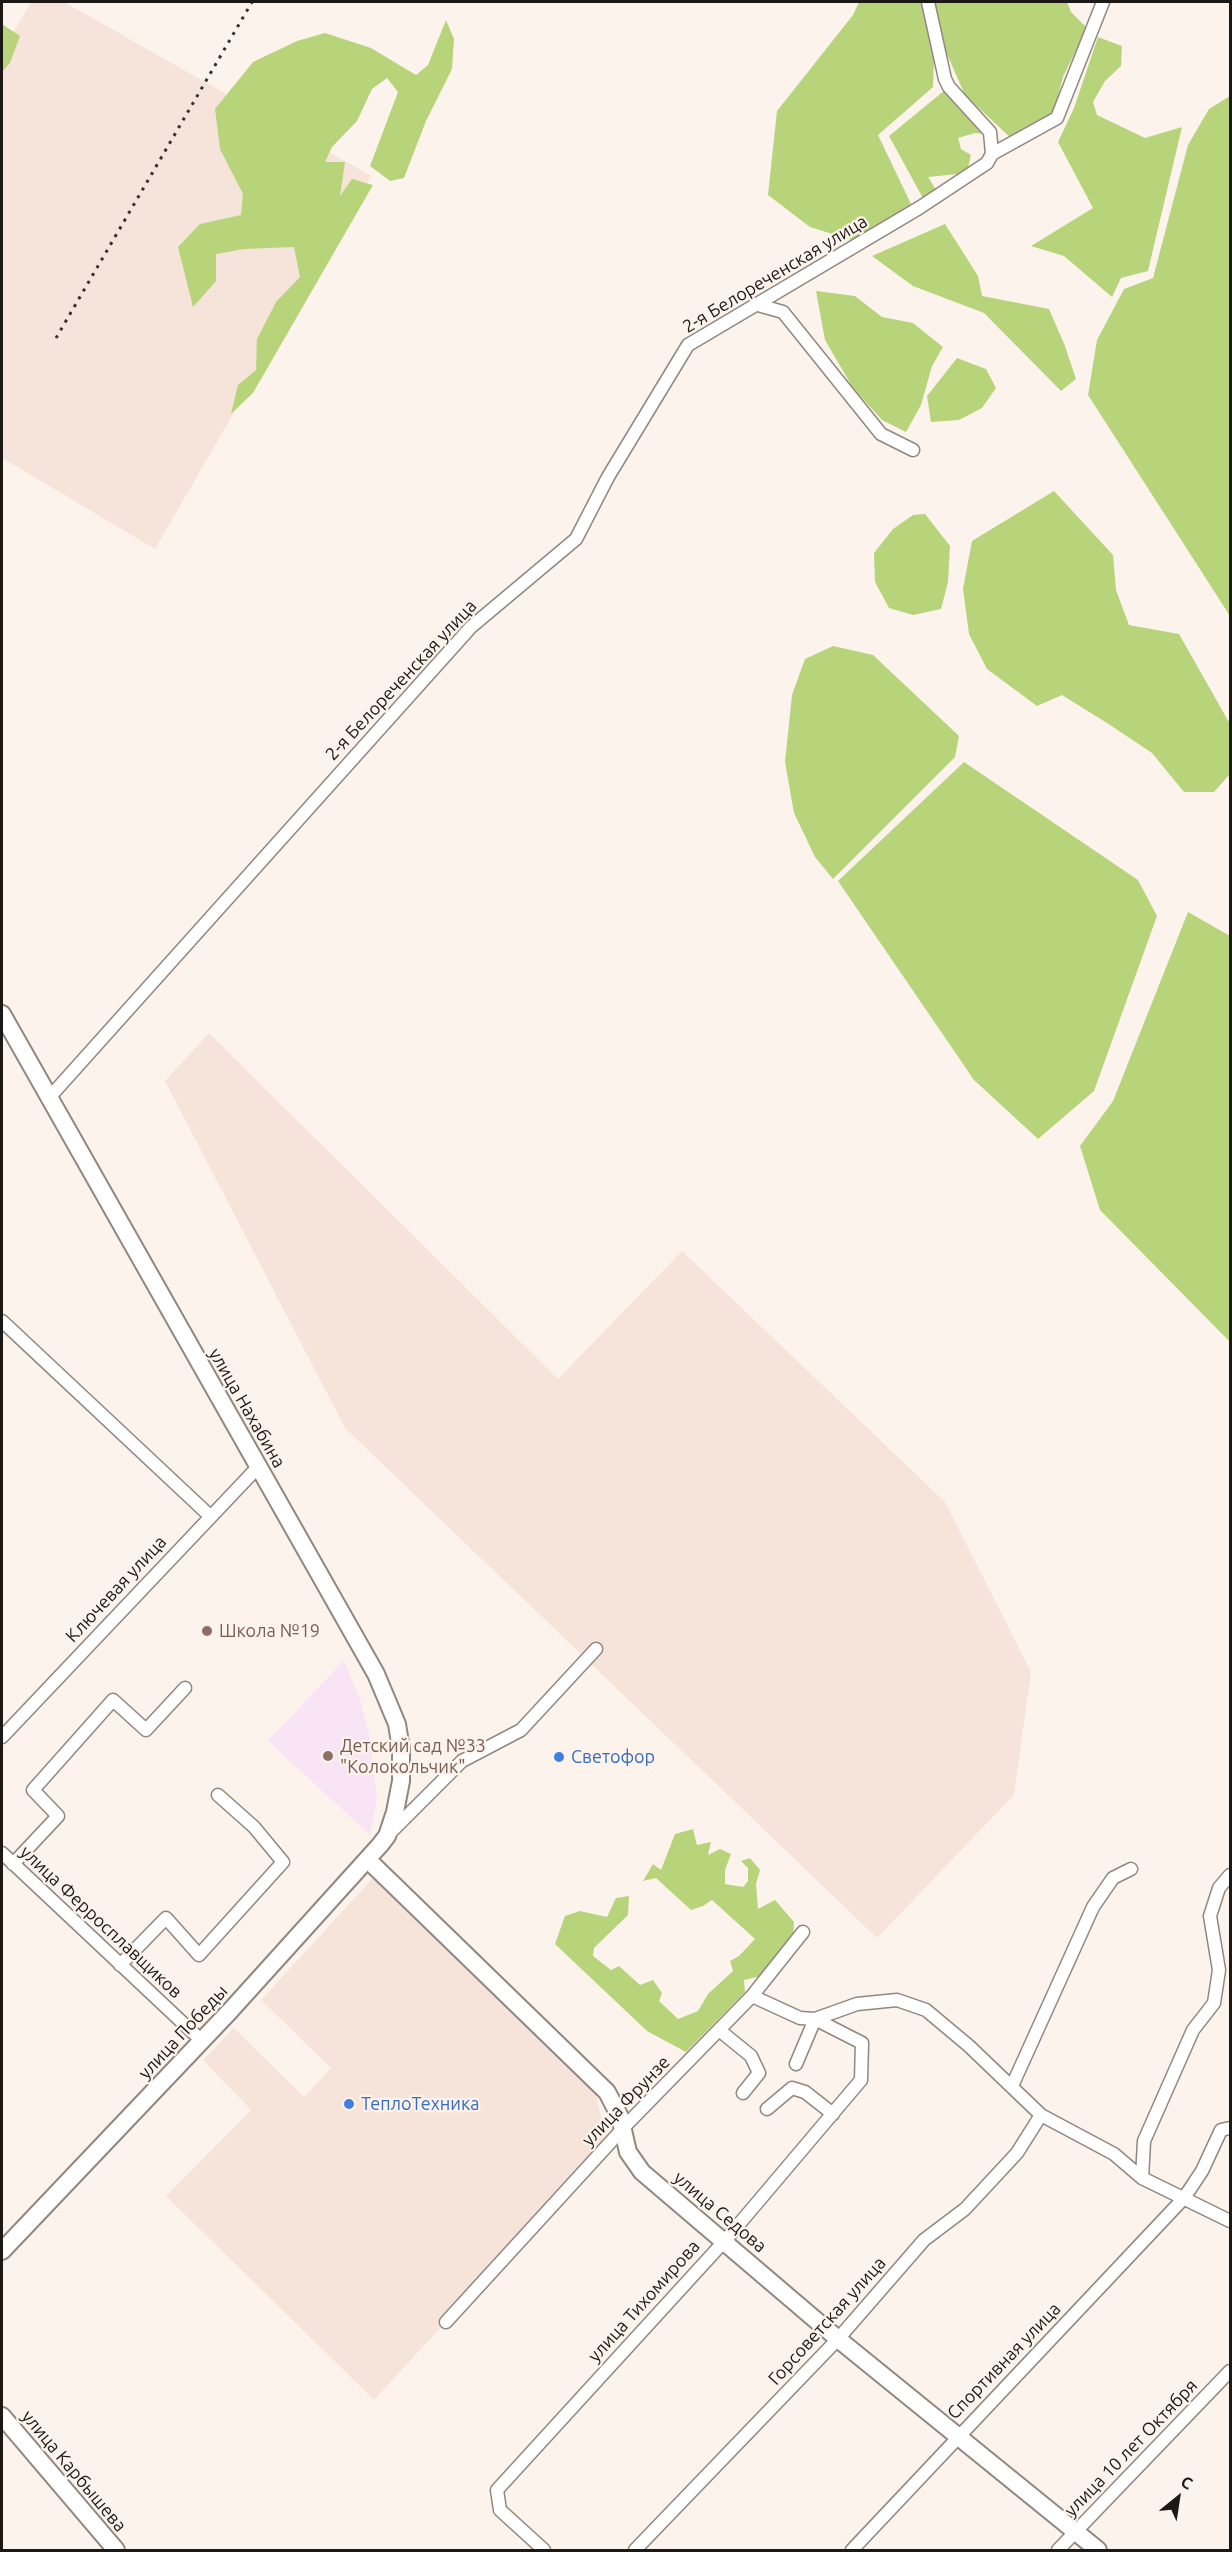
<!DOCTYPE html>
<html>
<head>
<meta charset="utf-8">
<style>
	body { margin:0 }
	#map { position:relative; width:1232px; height:2552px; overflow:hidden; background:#fdf3ed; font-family:Ubuntu,sans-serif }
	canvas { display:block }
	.frame { position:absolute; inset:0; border:3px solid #1c1816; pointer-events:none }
	.north { position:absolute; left:1148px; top:2468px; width:60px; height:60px; -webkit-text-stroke:4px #fdf3ed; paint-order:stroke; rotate:30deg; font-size:16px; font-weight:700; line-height:24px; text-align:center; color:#1c1816 }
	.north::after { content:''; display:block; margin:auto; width:21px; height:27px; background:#1c1816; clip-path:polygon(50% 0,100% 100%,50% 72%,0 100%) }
</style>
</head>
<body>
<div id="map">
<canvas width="1232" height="2552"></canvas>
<div class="frame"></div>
<div class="north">С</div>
</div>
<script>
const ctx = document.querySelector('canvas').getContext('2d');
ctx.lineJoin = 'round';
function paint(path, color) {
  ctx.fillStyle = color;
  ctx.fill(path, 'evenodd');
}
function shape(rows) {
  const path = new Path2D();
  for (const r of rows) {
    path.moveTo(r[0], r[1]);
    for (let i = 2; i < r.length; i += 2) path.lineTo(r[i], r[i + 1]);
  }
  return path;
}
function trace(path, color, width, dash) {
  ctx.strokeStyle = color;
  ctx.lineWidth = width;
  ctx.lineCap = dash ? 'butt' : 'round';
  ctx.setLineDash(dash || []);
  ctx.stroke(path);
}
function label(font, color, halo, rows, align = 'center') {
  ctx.font = font + ' Ubuntu,sans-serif';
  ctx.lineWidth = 4.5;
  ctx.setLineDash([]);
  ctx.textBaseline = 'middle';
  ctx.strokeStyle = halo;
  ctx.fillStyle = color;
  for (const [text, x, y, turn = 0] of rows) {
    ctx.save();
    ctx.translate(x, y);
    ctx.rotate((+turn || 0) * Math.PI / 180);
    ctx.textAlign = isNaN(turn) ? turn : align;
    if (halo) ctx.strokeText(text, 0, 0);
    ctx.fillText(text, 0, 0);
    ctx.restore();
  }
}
paint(shape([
	[31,2,64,2,371,176,155,549,2,458,2,52],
	[209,1033,558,1379,682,1251,945,1502,1031,1672,1014,1795,877,1938,345,1428,165,1081],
	[373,1878,596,2095,608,2146,374,2400,166,2196,251,2110,203,2060,234,2028,304,2097,331,2068,261,2000]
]), '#f6e4da');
paint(shape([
	[344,1660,360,1699,369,1733,377,1799,370,1835,268,1741]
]), '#f8e4f4');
paint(shape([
	[859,2,928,2,925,20,934,61,933,87,878,135,911,204,855,241,810,227,768,195,777,111,853,15],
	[934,2,1067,2,1071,12,1087,28,1063,77,1053,116,1014,141,965,95,946,52],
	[446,20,454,39,452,69,426,121,404,178,390,181,370,166,398,92,387,78,372,89,357,121,332,147,325,162,345,162,340,196,352,179,373,185,253,393,231,414,238,385,256,370,257,339,276,302,300,277,294,247,244,249,216,254,216,281,193,307,178,247,200,224,241,215,243,194,220,149,215,109,253,62,297,41,325,33,371,48,416,75,428,65],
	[2,24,20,36,10,63,2,72],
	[1098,37,1122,46,1121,66,1105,81,1093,102,1097,115,1145,138,1182,127,1148,271,1121,278,1112,297,1064,256,1031,246,1093,208,1058,142,1074,108],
	[945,90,986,134,975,133,958,138,961,149,971,155,967,173,928,177,936,190,924,200,889,136],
	[1230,96,1230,616,1088,395,1097,340,1124,289,1153,278,1188,145,1209,109],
	[945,224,978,276,982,296,1049,309,1065,346,1076,379,1061,391,984,313,913,286,872,256],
	[816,291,855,296,882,317,913,323,943,347,932,366,921,405,906,432,882,420,853,388,825,340],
	[957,358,986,369,996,388,982,408,959,420,931,422,927,396],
	[1054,491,1113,555,1116,590,1129,625,1179,634,1230,724,1230,774,1214,792,1184,792,1152,753,1107,723,1062,695,1037,706,987,669,969,634,963,589,972,541],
	[925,514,950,546,948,582,941,609,913,615,889,608,875,582,874,553,893,529,913,515],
	[833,646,873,655,959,736,955,757,833,879,815,857,794,813,785,762,792,695,805,659],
	[964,762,1138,880,1157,916,1094,1091,1038,1139,974,1080,838,881],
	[1188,912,1230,936,1230,1342,1100,1210,1080,1146,1113,1101],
	[693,1829,697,1845,711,1842,708,1855,720,1849,731,1854,725,1870,725,1884,743,1887,748,1881,748,1868,741,1861,750,1858,760,1870,756,1884,758,1909,775,1900,794,1922,793,1938,761,1976,744,1980,745,1992,686,2052,647,2031,555,1944,565,1916,580,1911,607,1917,616,1898,629,1896,628,1915,594,1948,593,1956,611,1970,619,1966,640,1985,653,1980,662,1993,659,2001,678,2019,698,2011,708,1994,733,1971,730,1961,739,1956,755,1939,712,1900,703,1906,691,1910,656,1878,643,1881,653,1864,661,1870,675,1834]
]), '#b7d47b');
const street = shape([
	[992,154,1057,118,1103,2],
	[758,305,783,312,881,434,913,450],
	[48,1099,471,627,576,539,608,477,688,345,919,208,987,163,992,154,990,132,949,87,945,79,928,2],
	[2,1321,210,1516],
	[2,1737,258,1467],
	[388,1835,462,1761,521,1730,596,1649],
	[2,1853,202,2041],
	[13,1864,58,1816,33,1790,113,1700,146,1730,185,1688],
	[120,1965,166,1918,199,1955,283,1862,254,1827,218,1795],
	[815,2019,857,2004,897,2000,926,2010,969,2046,1041,2115,1114,2154,1142,2178,1230,2221],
	[719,2030,751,2056,759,2073,743,2093],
	[796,2064,815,2019],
	[1012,2086,1093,1907,1113,1878,1131,1869],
	[767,2109,792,2088,805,2092,833,2114],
	[1142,2178,1144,2141,1193,2030,1214,2003,1219,1970,1210,1916,1219,1888,1230,1875],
	[446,2322,628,2123,752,1996,803,1932],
	[544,2550,500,2510,497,2490,729,2236,861,2080,862,2043,815,2019,800,2018,752,1996],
	[635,2550,838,2339,924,2240,965,2209,1017,2153,1041,2115],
	[852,2550,1184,2198,1202,2171,1221,2130,1230,2128],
	[1058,2550,1230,2371]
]);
const secondary = shape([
	[2,1014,376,1674,397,1724,401,1749,401,1781,395,1812,387,1836,380,1845,230,2011,2,2251],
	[368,1860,607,2092,620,2117,628,2152,642,2172,838,2339,1098,2550],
	[2,2416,116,2550]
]);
trace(street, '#908781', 15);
trace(secondary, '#908781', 20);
trace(street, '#fff', 12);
trace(secondary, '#fff', 16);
trace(shape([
	[56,338,252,2]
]), '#35302e', 3, [3, 6]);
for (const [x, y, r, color] of [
	[207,1631,6,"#8d6e63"],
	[328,1756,6,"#8d6e63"],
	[559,1757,6,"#3f7fe0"],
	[349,2104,6,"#3f7fe0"]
]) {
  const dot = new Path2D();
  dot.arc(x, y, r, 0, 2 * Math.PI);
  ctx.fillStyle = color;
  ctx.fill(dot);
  trace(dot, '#fdf3ed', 2);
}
label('18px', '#1c1816', '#fdf3ed', [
	["2-я Белореченская улица",775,274,-31],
	["2-я Белореченская улица",401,680,-47],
	["улица Нахабина",247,1408,60],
	["Ключевая улица",116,1589,-47],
	["улица Ферросплавщиков",101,1922,43],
	["улица Победы",183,2032,-47],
	["улица Фрунзе",626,2101,-46],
	["улица Седова",720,2212,40],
	["улица Тихомирова",644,2301,-48],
	["Горсоветская улица",827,2321,-48],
	["Спортивная улица",1004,2361,-46],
	["улица 10 лет Октября",1131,2448,-46],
	["улица Карбышева",74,2471,50]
]);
label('18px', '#785e54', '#fdf3ed', [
	["Школа №19",219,1631],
	["Детский сад №33",340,1746],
	["\"Колокольчик\"",340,1767]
], 'left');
label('18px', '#366cbe', '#fdf3ed', [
	["Светофор",571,1757],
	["ТеплоТехника",361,2104]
], 'left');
</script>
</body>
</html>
